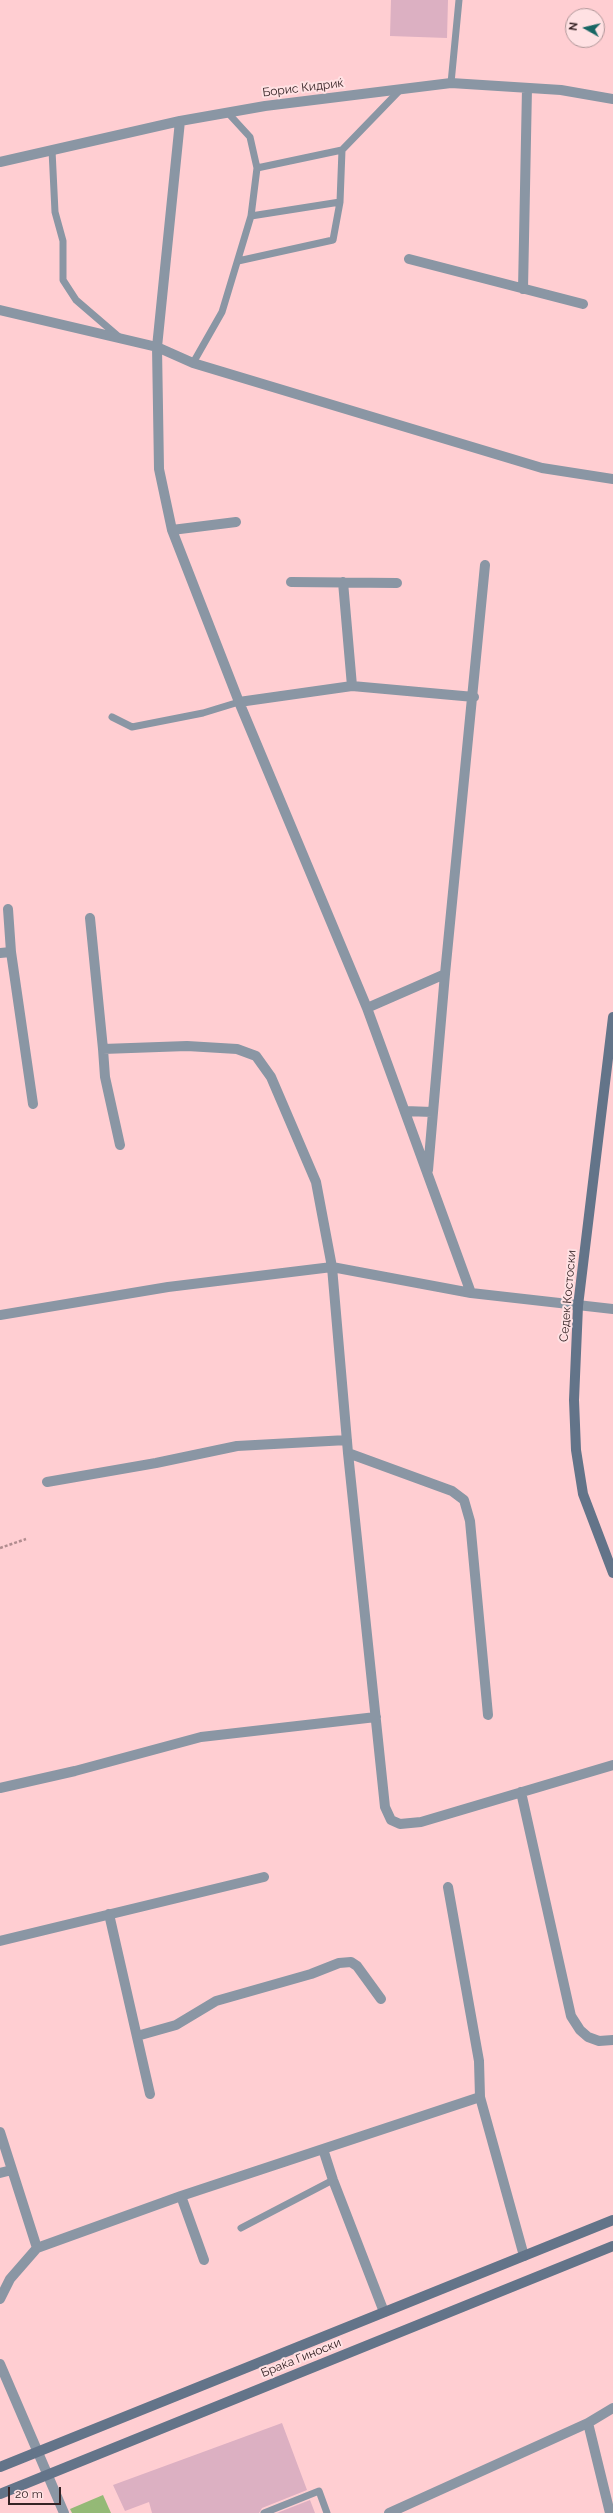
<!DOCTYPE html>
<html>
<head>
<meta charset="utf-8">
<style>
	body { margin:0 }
	#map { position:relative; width:613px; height:2513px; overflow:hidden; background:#ffced2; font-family:Raleway,sans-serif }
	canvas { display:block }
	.north { position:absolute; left:565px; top:8px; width:40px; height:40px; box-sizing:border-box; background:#ffe1e3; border:1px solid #ae9597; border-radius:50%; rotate:278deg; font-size:11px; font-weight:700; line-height:16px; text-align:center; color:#352325 }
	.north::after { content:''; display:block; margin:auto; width:14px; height:18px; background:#186664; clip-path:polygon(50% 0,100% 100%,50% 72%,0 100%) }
	.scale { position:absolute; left:8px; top:2487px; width:53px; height:18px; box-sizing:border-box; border:2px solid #352325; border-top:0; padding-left:5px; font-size:12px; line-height:14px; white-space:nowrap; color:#352325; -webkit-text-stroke:3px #ffe1e3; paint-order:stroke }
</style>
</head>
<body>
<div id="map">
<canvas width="613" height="2513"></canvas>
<div class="north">N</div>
<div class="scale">20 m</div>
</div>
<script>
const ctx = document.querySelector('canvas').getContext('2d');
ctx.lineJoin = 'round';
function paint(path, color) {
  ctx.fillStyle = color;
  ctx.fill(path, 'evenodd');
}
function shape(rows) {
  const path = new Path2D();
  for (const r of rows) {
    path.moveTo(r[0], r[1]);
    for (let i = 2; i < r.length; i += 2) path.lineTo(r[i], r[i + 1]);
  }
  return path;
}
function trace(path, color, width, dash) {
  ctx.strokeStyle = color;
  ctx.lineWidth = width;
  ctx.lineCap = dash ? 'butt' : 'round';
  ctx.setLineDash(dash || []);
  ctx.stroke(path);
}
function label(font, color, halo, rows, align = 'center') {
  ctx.font = font + ' Raleway,sans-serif';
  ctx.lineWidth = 4;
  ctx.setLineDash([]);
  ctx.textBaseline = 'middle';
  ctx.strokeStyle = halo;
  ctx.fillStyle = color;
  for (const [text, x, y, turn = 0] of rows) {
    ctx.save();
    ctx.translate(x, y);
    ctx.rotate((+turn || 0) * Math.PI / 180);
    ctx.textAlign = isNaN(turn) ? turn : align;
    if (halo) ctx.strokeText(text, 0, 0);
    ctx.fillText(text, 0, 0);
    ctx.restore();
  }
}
paint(shape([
	[103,2495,111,2513,72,2513,70,2509]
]), '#94b976');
paint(shape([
	[391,0,448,0,447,38,390,36],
	[282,2423,307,2490,262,2508,259,2513,152,2513,149,2502,125,2511,113,2485],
	[310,2500,315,2513,277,2513]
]), '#dcb0c2');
trace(shape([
	[0,1548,26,1539]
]), '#b18c8f', 2.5, [3, 2]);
trace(shape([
	[451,83,459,0],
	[228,113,250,137,257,168,342,150,401,89],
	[52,150,55,212,63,241,63,280,76,300,119,337],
	[251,216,340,202],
	[238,261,333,240,340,202,342,150],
	[193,363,222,312,251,216,257,168],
	[112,717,132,727,203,713,239,702],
	[241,2228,333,2180],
	[264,2513,319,2491,327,2513]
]), '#8a96a4', 7);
trace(shape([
	[180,121,157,347,193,363,542,468,613,479],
	[0,162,180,121,265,106,451,83,561,90,613,99],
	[409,259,583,304],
	[523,289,527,88],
	[0,310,157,347,159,469,172,530,239,702,367,1008,471,1293],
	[172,530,236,522],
	[291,582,397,583],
	[343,582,352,686],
	[239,702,352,686,474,697],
	[90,918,103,1049],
	[11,952,33,1104],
	[0,953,11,952,8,909],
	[367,1008,445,974,485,565],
	[405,1111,432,1112],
	[120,1145,105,1077,103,1049,187,1046,237,1049,256,1056,271,1077,316,1182,332,1267,348,1453,385,1807,391,1820,400,1824,421,1822,613,1765],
	[428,1170,445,974],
	[0,1315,168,1287,332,1267,471,1293,613,1309],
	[348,1453,452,1491,464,1500,470,1521,488,1715],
	[47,1482,156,1463,237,1446,347,1440],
	[0,1788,75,1771,201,1737,376,1717],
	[521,1792,571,2016,580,2030,588,2037,599,2041,613,2040],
	[448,1887,479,2061,480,2097,524,2256],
	[109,1914,150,2094],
	[0,1941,264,1877],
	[137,2036,176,2025,216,2001,311,1974,339,1963,351,1962,357,1966,381,1999],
	[0,2132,37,2248,10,2279,0,2299],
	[323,2149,333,2180,384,2312],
	[0,2173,12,2170],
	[181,2196,204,2260],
	[37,2248,181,2196,480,2097],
	[0,2364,64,2513],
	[588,2423,610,2513],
	[389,2513,588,2423,613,2408]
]), '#8a96a4', 10);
trace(shape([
	[613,1017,578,1306,574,1400,576,1450,583,1494,613,1573],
	[0,2467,613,2220],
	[0,2494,613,2246]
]), '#637489', 10);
label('12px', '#352325', '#ffe1e3', [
	["Борис Кидриќ",303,88,-7],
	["Седек Костоски",568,1296,-85],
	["Браќа Гиноски",301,2358,-22]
]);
</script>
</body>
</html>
